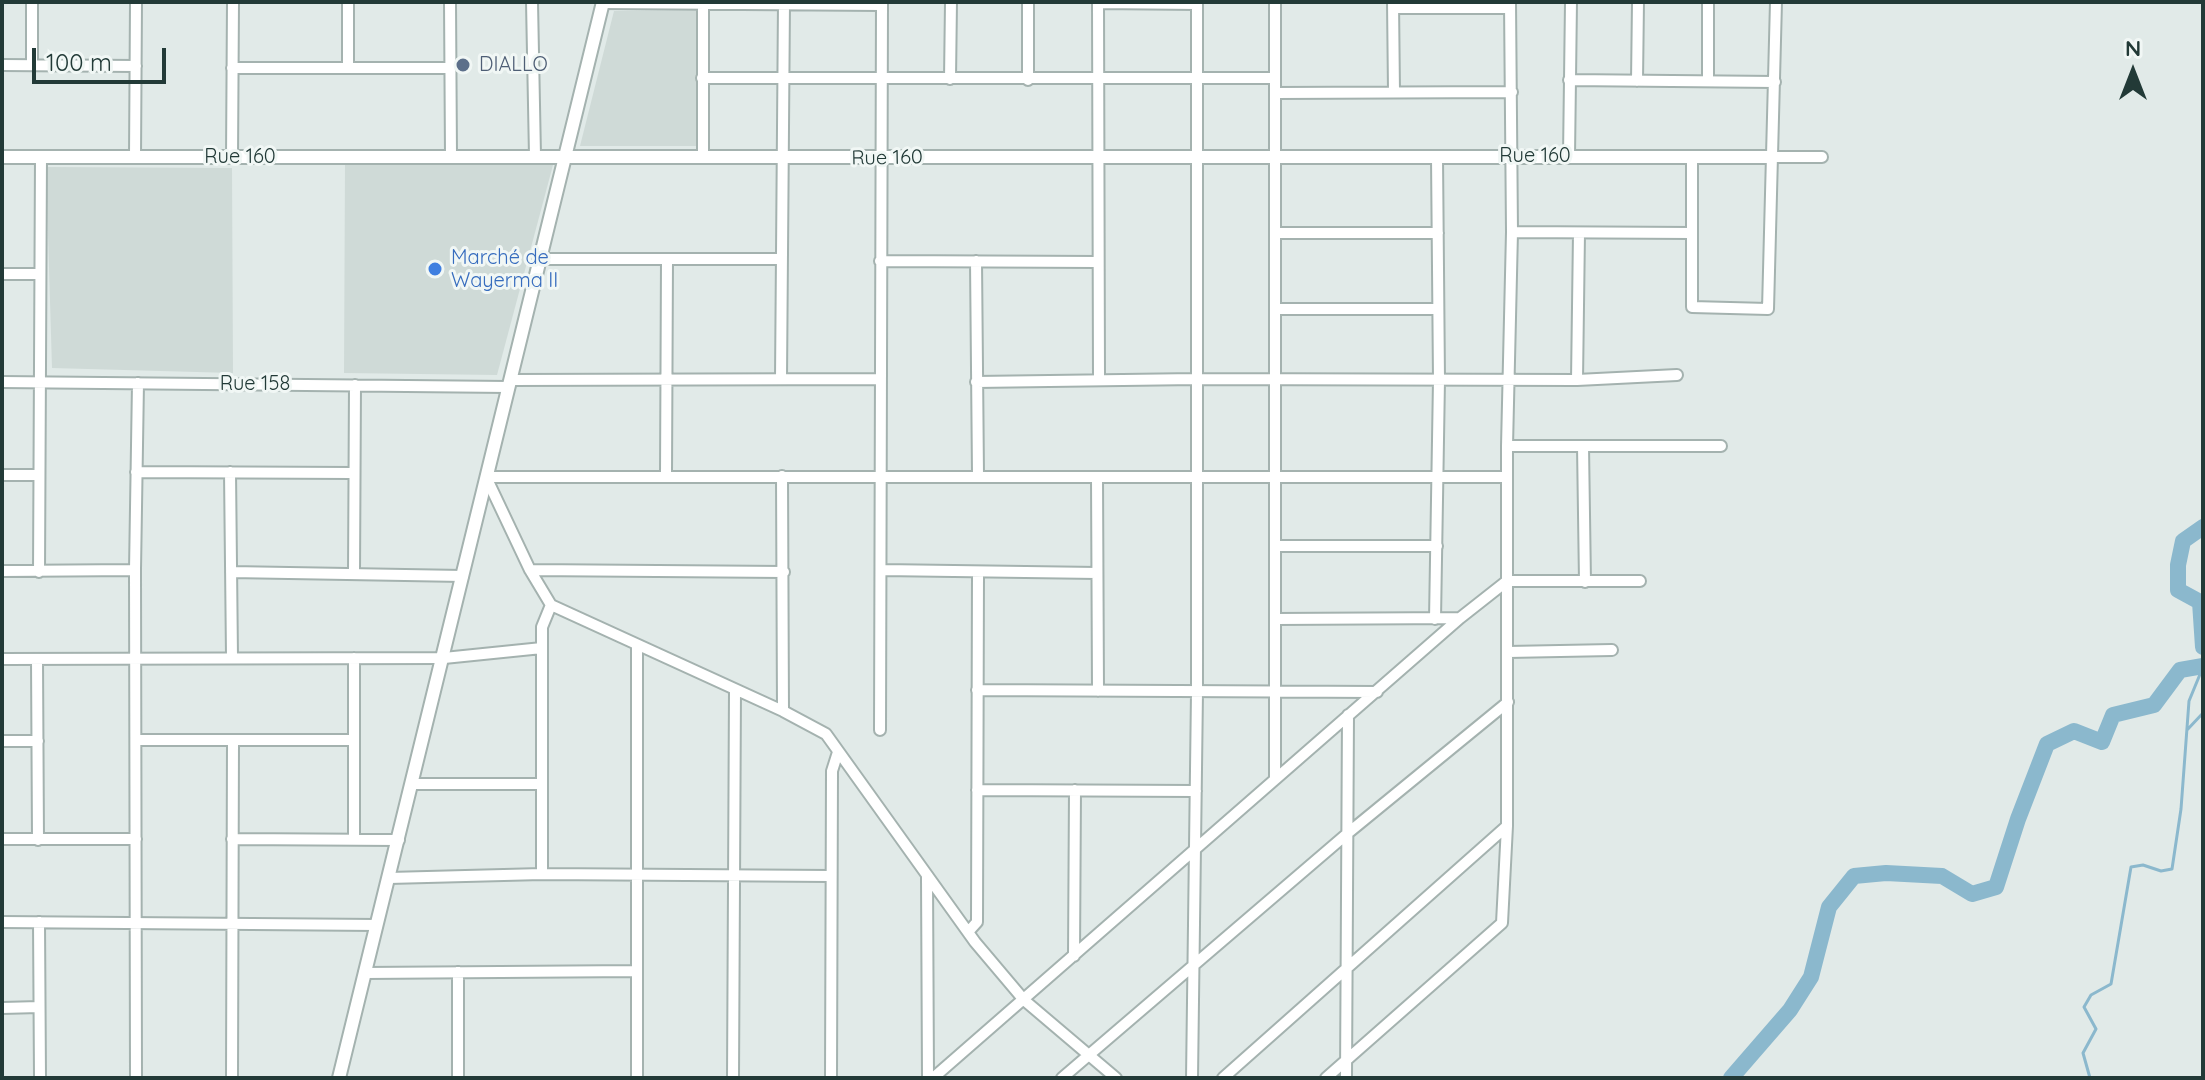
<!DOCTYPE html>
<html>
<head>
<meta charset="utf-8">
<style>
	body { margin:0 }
	#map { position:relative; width:2205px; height:1080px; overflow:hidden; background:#e1eae8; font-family:Quicksand,sans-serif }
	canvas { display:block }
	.frame { position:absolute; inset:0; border:4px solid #223a37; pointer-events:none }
	.north { position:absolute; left:2093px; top:32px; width:80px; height:80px; -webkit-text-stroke:6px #f1f7f5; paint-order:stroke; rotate:0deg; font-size:22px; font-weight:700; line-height:32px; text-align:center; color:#223a37 }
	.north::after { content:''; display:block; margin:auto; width:28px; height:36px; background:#223a37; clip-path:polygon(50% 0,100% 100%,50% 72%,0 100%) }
	.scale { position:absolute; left:32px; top:48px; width:134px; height:36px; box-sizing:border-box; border:4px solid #223a37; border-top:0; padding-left:10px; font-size:24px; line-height:28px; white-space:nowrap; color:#223a37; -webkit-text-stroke:6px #f1f7f5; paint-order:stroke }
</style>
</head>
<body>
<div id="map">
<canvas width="2205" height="1080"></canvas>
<div class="frame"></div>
<div class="north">N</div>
<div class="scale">100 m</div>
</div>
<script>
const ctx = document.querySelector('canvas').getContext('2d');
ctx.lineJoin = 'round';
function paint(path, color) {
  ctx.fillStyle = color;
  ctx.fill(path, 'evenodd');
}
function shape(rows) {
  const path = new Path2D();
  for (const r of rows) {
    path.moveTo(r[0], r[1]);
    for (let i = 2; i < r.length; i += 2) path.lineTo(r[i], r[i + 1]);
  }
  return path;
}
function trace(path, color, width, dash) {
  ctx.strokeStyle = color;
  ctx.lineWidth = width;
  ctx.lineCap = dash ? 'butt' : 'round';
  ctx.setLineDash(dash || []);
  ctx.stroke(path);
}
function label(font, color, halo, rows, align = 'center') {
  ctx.font = font + ' Quicksand,sans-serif';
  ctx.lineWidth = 6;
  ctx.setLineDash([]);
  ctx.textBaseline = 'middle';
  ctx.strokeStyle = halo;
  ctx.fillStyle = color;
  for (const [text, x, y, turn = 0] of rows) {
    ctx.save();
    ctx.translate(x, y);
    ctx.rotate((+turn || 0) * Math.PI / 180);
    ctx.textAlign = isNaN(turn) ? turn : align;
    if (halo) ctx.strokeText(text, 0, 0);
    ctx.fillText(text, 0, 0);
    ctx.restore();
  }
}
paint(shape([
	[698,10,697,146,580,146,614,11],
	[345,165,553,165,497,375,344,373],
	[46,167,232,168,233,373,52,368]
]), '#cfdad7');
trace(shape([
	[2187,730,2203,713],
	[2090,1078,2083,1053,2096,1029,2084,1007,2091,995,2111,984,2131,867,2143,865,2161,871,2172,869,2181,809,2189,701,2203,667]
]), '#8bb8cd', 3);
trace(shape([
	[2203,527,2183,541,2178,565,2178,590,2200,602,2203,647],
	[1731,1078,1790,1010,1811,977,1829,907,1854,876,1886,873,1942,876,1972,894,1996,887,2018,819,2047,744,2074,731,2102,742,2113,715,2154,705,2180,670,2203,666]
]), '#8bb8cd', 16);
const minor = shape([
	[450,2,451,156],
	[532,2,535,156],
	[1028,2,1028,80],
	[1098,2,1099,380],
	[1393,2,1394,92],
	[1708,2,1708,81],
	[602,3,882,5],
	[1098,3,1197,4],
	[703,4,703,157],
	[1393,8,1510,8],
	[2,65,136,66],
	[32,65,32,2],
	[348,67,348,2],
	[232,68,450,68],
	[702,78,1275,78],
	[950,79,951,2],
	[1569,80,1775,82],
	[1637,81,1638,2],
	[1275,93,1512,92],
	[1569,156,1571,2],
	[1692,156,1692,307,1768,309,1776,2],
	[135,157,136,2],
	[1773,157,1822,157],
	[232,158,233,2],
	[1512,232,1692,233],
	[1275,233,1438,233],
	[540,259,782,259],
	[880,261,1098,262],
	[976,261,978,475],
	[2,274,40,274],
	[1275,309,1438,309],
	[781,378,784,2],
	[510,380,881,379],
	[1577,380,1579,233],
	[2,382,508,387],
	[976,382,1196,379,1577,380,1677,375],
	[1507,446,1721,446],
	[1583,446,1585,582],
	[136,472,353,473],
	[230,472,232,657],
	[2,475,39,475],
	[666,475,667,259],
	[782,476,783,711],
	[1097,477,1098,691],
	[1275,546,1437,546],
	[530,570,784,572],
	[882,570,1097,573],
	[2,571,135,570],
	[39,572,41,157],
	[231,572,463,576],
	[354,573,355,385],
	[1275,619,1460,618],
	[1435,619,1439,380,1437,157],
	[637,645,637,1078],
	[1508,652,1612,650],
	[354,658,354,839],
	[2,659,444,658,542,648],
	[37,659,38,840],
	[977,690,1377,692],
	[880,730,882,2],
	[136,740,354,740],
	[2,741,38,741],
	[1275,779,1275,2],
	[413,784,542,784],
	[977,790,1196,791],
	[2,839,136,839],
	[232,839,399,840],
	[542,874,542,627,551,605],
	[927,877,928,1078],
	[389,878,542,874,831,876],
	[2,922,377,925],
	[39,922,40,1078],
	[968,932,977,922,978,572],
	[1074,956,1075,790],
	[364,973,637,971],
	[2,1008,39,1007],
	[136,1078,135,570,138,383],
	[232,1078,233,740],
	[458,1078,458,972],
	[733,1078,735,690],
	[831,1078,832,771,838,752],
	[933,1078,1460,618,1507,581,1640,581],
	[1062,1078,1348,833,1508,702],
	[1116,1078,1024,1000,975,942,826,734,783,711,551,605,530,570,486,477,1507,477],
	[1192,1078,1197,692,1197,2],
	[1223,1078,1507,826],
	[1326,1078,1502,923,1507,826,1507,446,1512,232,1510,2],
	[1346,1078,1348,715]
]);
const tertiary = shape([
	[2,157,1773,157],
	[339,1078,603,2]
]);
trace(minor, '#a4b2af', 14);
trace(tertiary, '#a4b2af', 16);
trace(minor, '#fff', 10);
trace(tertiary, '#fff', 12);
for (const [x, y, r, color] of [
	[463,65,8,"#5c6f8a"],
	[435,269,8,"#3f7fe0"]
]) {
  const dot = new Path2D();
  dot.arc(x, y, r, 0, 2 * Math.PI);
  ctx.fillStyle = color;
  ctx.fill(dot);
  trace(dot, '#f1f7f5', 3);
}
label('20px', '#4e5e75', '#f1f7f5', [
	["DIALLO",479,65]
], 'left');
label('20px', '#223a37', '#f1f7f5', [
	["Rue 160",1535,156],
	["Rue 160",240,157],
	["Rue 160",887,158,-1],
	["Rue 158",255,384]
]);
label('20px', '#366cbe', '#f1f7f5', [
	["Marché de",451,258],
	["Wayerma II",451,281]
], 'left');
</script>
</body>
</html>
